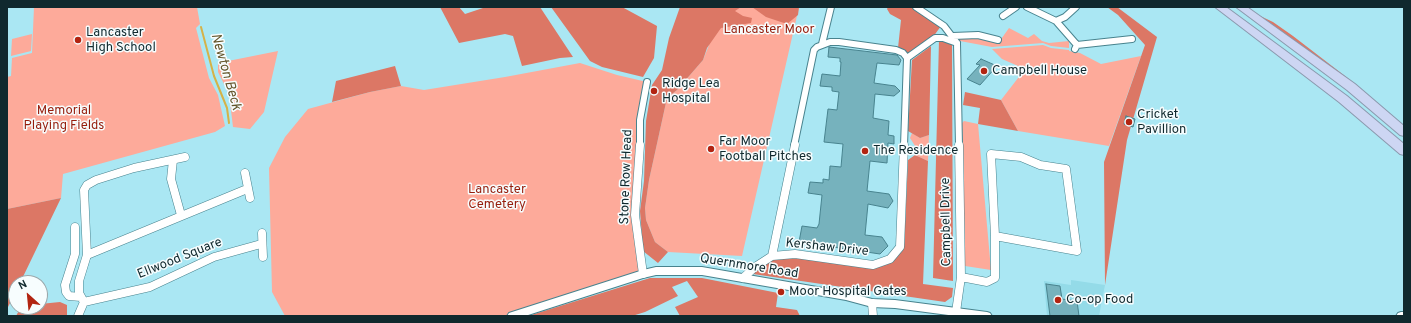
<!DOCTYPE html>
<html>
<head>
<meta charset="utf-8">
<style>
	body { margin:0 }
	#map { position:relative; width:1411px; height:323px; overflow:hidden; background:#aae7f3; font-family:Overpass,sans-serif }
	canvas { display:block }
	.frame { position:absolute; inset:0; border:8px solid #10292e; pointer-events:none }
	.north { position:absolute; left:8px; top:275px; width:40px; height:40px; box-sizing:border-box; background:#f7fdfe; border:1px solid #9ba8ab; border-radius:50%; rotate:333deg; font-size:11px; font-weight:700; line-height:16px; text-align:center; color:#10292e }
	.north::after { content:''; display:block; margin:auto; width:14px; height:18px; background:#b22411; clip-path:polygon(50% 0,100% 100%,50% 72%,0 100%) }
</style>
</head>
<body>
<div id="map">
<canvas width="1411" height="323"></canvas>
<div class="frame"></div>
<div class="north">N</div>
</div>
<script>
const ctx = document.querySelector('canvas').getContext('2d');
ctx.lineJoin = 'round';
function paint(path, color) {
  ctx.fillStyle = color;
  ctx.fill(path, 'evenodd');
}
function shape(rows) {
  const path = new Path2D();
  for (const r of rows) {
    path.moveTo(r[0], r[1]);
    for (let i = 2; i < r.length; i += 2) path.lineTo(r[i], r[i + 1]);
  }
  return path;
}
function trace(path, color, width, dash) {
  ctx.strokeStyle = color;
  ctx.lineWidth = width;
  ctx.lineCap = dash ? 'butt' : 'round';
  ctx.setLineDash(dash || []);
  ctx.stroke(path);
}
function label(font, color, halo, rows, align = 'center') {
  ctx.font = font + ' Overpass,sans-serif';
  ctx.lineWidth = 3;
  ctx.setLineDash([]);
  ctx.textBaseline = 'middle';
  ctx.strokeStyle = halo;
  ctx.fillStyle = color;
  for (const [text, x, y, turn = 0] of rows) {
    ctx.save();
    ctx.translate(x, y);
    ctx.rotate((+turn || 0) * Math.PI / 180);
    ctx.textAlign = isNaN(turn) ? turn : align;
    if (halo) ctx.strokeText(text, 0, 0);
    ctx.fillText(text, 0, 0);
    ctx.restore();
  }
}
paint(shape([
	[1071,280,1105,285,1099,316,1047,316,1044,281,1071,285]
]), '#94dbe8');
paint(shape([
	[34,7,197,7,200,24,196,28,209,78,218,95,225,126,215,132,63,174,61,198,7,209,7,77,11,76,12,58,32,53],
	[701,7,799,7,742,256,668,252,655,242,646,220,645,208,649,180,667,98,677,90,703,60,709,45],
	[1009,28,1028,38,1034,34,1042,41,1049,43,1069,41,1069,48,1051,46,1043,43,992,47,960,41,956,38,974,37,999,42],
	[32,34,31,51,11,56,12,39],
	[1043,45,1051,48,1069,50,1069,51,1080,53,1101,64,1141,56,1109,146,1018,131,1001,100,1025,69,1002,59,992,49],
	[278,51,264,112,250,129,233,127,229,94,218,72,218,63],
	[580,63,617,75,647,82,640,120,635,215,643,274,512,316,285,316,272,292,269,168,285,137,308,109,370,92,401,86,424,90,505,77],
	[964,121,978,124,991,270,965,266,962,123],
	[912,133,920,138,929,135,928,161,915,155,917,149,910,138]
]), '#fdaa9a');
paint(shape([
	[440,7,459,7,465,14,486,7,540,7,573,57,560,58,522,66,513,36,505,34,459,43],
	[551,7,622,7,657,26,654,58,643,77,602,67,590,61],
	[680,7,741,7,735,11,743,16,752,18,751,23,721,28,707,48,703,60,677,90,667,98,649,180,645,208,646,220,655,242,668,252,658,263,643,251,640,211,644,181,646,121,652,85,662,70,669,38],
	[752,7,799,7,798,15,787,24,766,17],
	[888,7,914,7,941,26,933,37,908,54,898,48,901,20,890,14,887,9],
	[1107,7,1117,7,1157,37,1127,140,1105,285,1104,162,1145,45,1118,15],
	[1258,15,1273,22,1293,36,1358,86,1357,87],
	[939,40,952,44,953,281,933,278],
	[931,46,929,135,920,138,908,131,912,60],
	[395,66,401,86,370,92,332,102,336,81],
	[965,92,1001,100,1018,131,978,124,980,108,963,105],
	[915,155,928,161,923,284,953,288,952,297,945,302,753,274,773,259,795,257,873,268,892,262,904,248,908,160],
	[61,198,20,283,16,283,16,291,7,309,7,209],
	[650,278,702,278,778,293,776,307,797,310,800,316,680,316,675,307,698,297,687,281,672,287,678,296,645,312,632,316,528,316],
	[60,302,67,305,67,316,16,316,21,307,40,307,40,304]
]), '#dc7765');
trace(shape([
	[201,27,214,76,227,108,229,123]
]), '#d5b248', 2);
const building = shape([
	[829,47,897,55,901,60,899,65,877,63,874,83,895,86,900,91,894,96,875,94,873,118,889,121,888,135,894,136,894,144,888,143,887,163,870,161,867,191,889,194,893,201,888,208,868,204,865,235,882,237,888,246,880,254,799,242,802,226,817,228,819,224,822,195,808,193,810,182,823,183,823,179,829,180,830,166,841,167,843,144,824,142,828,109,837,110,839,92,832,91,832,87,820,86,822,74,840,76,841,62,840,62,840,58,828,57,829,47],
	[981,59,997,66,980,85,967,79,980,65,976,64,981,59],
	[1126,116,1135,119,1133,127,1124,124,1126,116],
	[1046,284,1060,286,1062,299,1077,301,1079,316,1050,316,1046,284]
]);
paint(building, '#76b2bd');
trace(building, '#48838e', 1);
const minorFar1 = shape([
	[916,7,944,26,957,43,959,146],
	[1027,7,1056,21,1077,45,1075,49],
	[1003,16,1016,7],
	[1056,21,1065,17,1076,7],
	[953,36,978,35,998,40],
	[822,44,831,7],
	[1077,45,1132,39],
	[640,146,640,120,647,82],
	[794,146,814,50,817,47,830,42,839,42,896,50,903,53,907,58,935,38,943,38,957,43],
	[904,146,907,58]
]);
const minor = shape([
	[640,145,635,215,643,274],
	[991,154,1021,157,1040,165,1066,169,1077,251,995,236,991,154],
	[173,160,171,179,181,215],
	[245,173,250,198],
	[75,227,75,254,65,285,66,292,69,296,81,297],
	[262,233,263,257],
	[87,255,247,189],
	[772,256,795,145],
	[961,277,987,282,995,278,995,236],
	[743,278,755,267,772,256,795,254,873,265,890,259,900,247,904,145],
	[84,302,150,287,214,257,261,244],
	[872,303,873,316],
	[956,312,961,277,959,145],
	[78,316,84,302,79,293,79,281,87,255,84,190,87,185,96,180,134,168,185,157]
]);
const tertiary = shape([
	[656,267,702,267,846,292,872,299,895,300,987,312,990,313,992,316,956,316,895,308,872,307,846,300,702,275,656,275,643,278,525,316,507,316,509,313,512,312,643,270,656,267],
	[1401,312,1404,312,1404,316,1396,316,1398,313,1401,312]
]);
const motorway = shape([
	[1215,7,1226,7,1347,96,1404,144,1404,155,1400,154,1339,102,1215,7],
	[1236,7,1247,7,1355,84,1404,126,1404,136,1400,135,1347,90,1236,7]
]);
trace(minorFar1, '#48838e', 8);
trace(minor, '#48838e', 9);
trace(tertiary, '#48838e', 2);
trace(motorway, '#8b99ae', 2);
trace(minorFar1, '#fff', 6);
trace(minor, '#fff', 8);
paint(tertiary, '#fff');
paint(motorway, '#cdd6f3');
for (const [x, y, r, color] of [
	[78,40,4,"#b22411"],
	[984,71,4,"#b22411"],
	[654,91,4,"#b22411"],
	[1129,122,4,"#b22411"],
	[711,149,4,"#b22411"],
	[865,151,4,"#b22411"],
	[781,292,4,"#b22411"],
	[1058,300,4,"#b22411"]
]) {
  const dot = new Path2D();
  dot.arc(x, y, r, 0, 2 * Math.PI);
  ctx.fillStyle = color;
  ctx.fill(dot);
  trace(dot, '#f7fdfe', 1.5);
}
label('13px', '#961d0c', '#f7fdfe', [
	["Lancaster Moor",769,30],
	["Memorial",64,111],
	["Playing Fields",64,126],
	["Lancaster",497,190],
	["Cemetery",497,205]
]);
label('13px', '#10292e', '#f7fdfe', [
	["Lancaster",86,33],
	["High School",86,48],
	["Campbell House",992,71],
	["Ridge Lea",662,84],
	["Hospital",662,99],
	["Cricket",1137,115],
	["Pavillion",1137,130],
	["Far Moor",719,142],
	["Football Pitches",719,157],
	["The Residence",873,151],
	["Moor Hospital Gates",789,292],
	["Co-op Food",1066,300]
], 'left');
label('13px', '#10292e', '#f7fdfe', [
	["Stone Row Head",627,177,-88],
	["Campbell Drive",947,222,-91],
	["Kershaw Drive",827,248,6],
	["Ellwood Square",180,259,-22],
	["Quernmore Road",749,267,9]
]);
label('italic 14px', '#64552b', '#f7fdfe', [
	["Newton Beck",225,72,74]
]);
</script>
</body>
</html>
